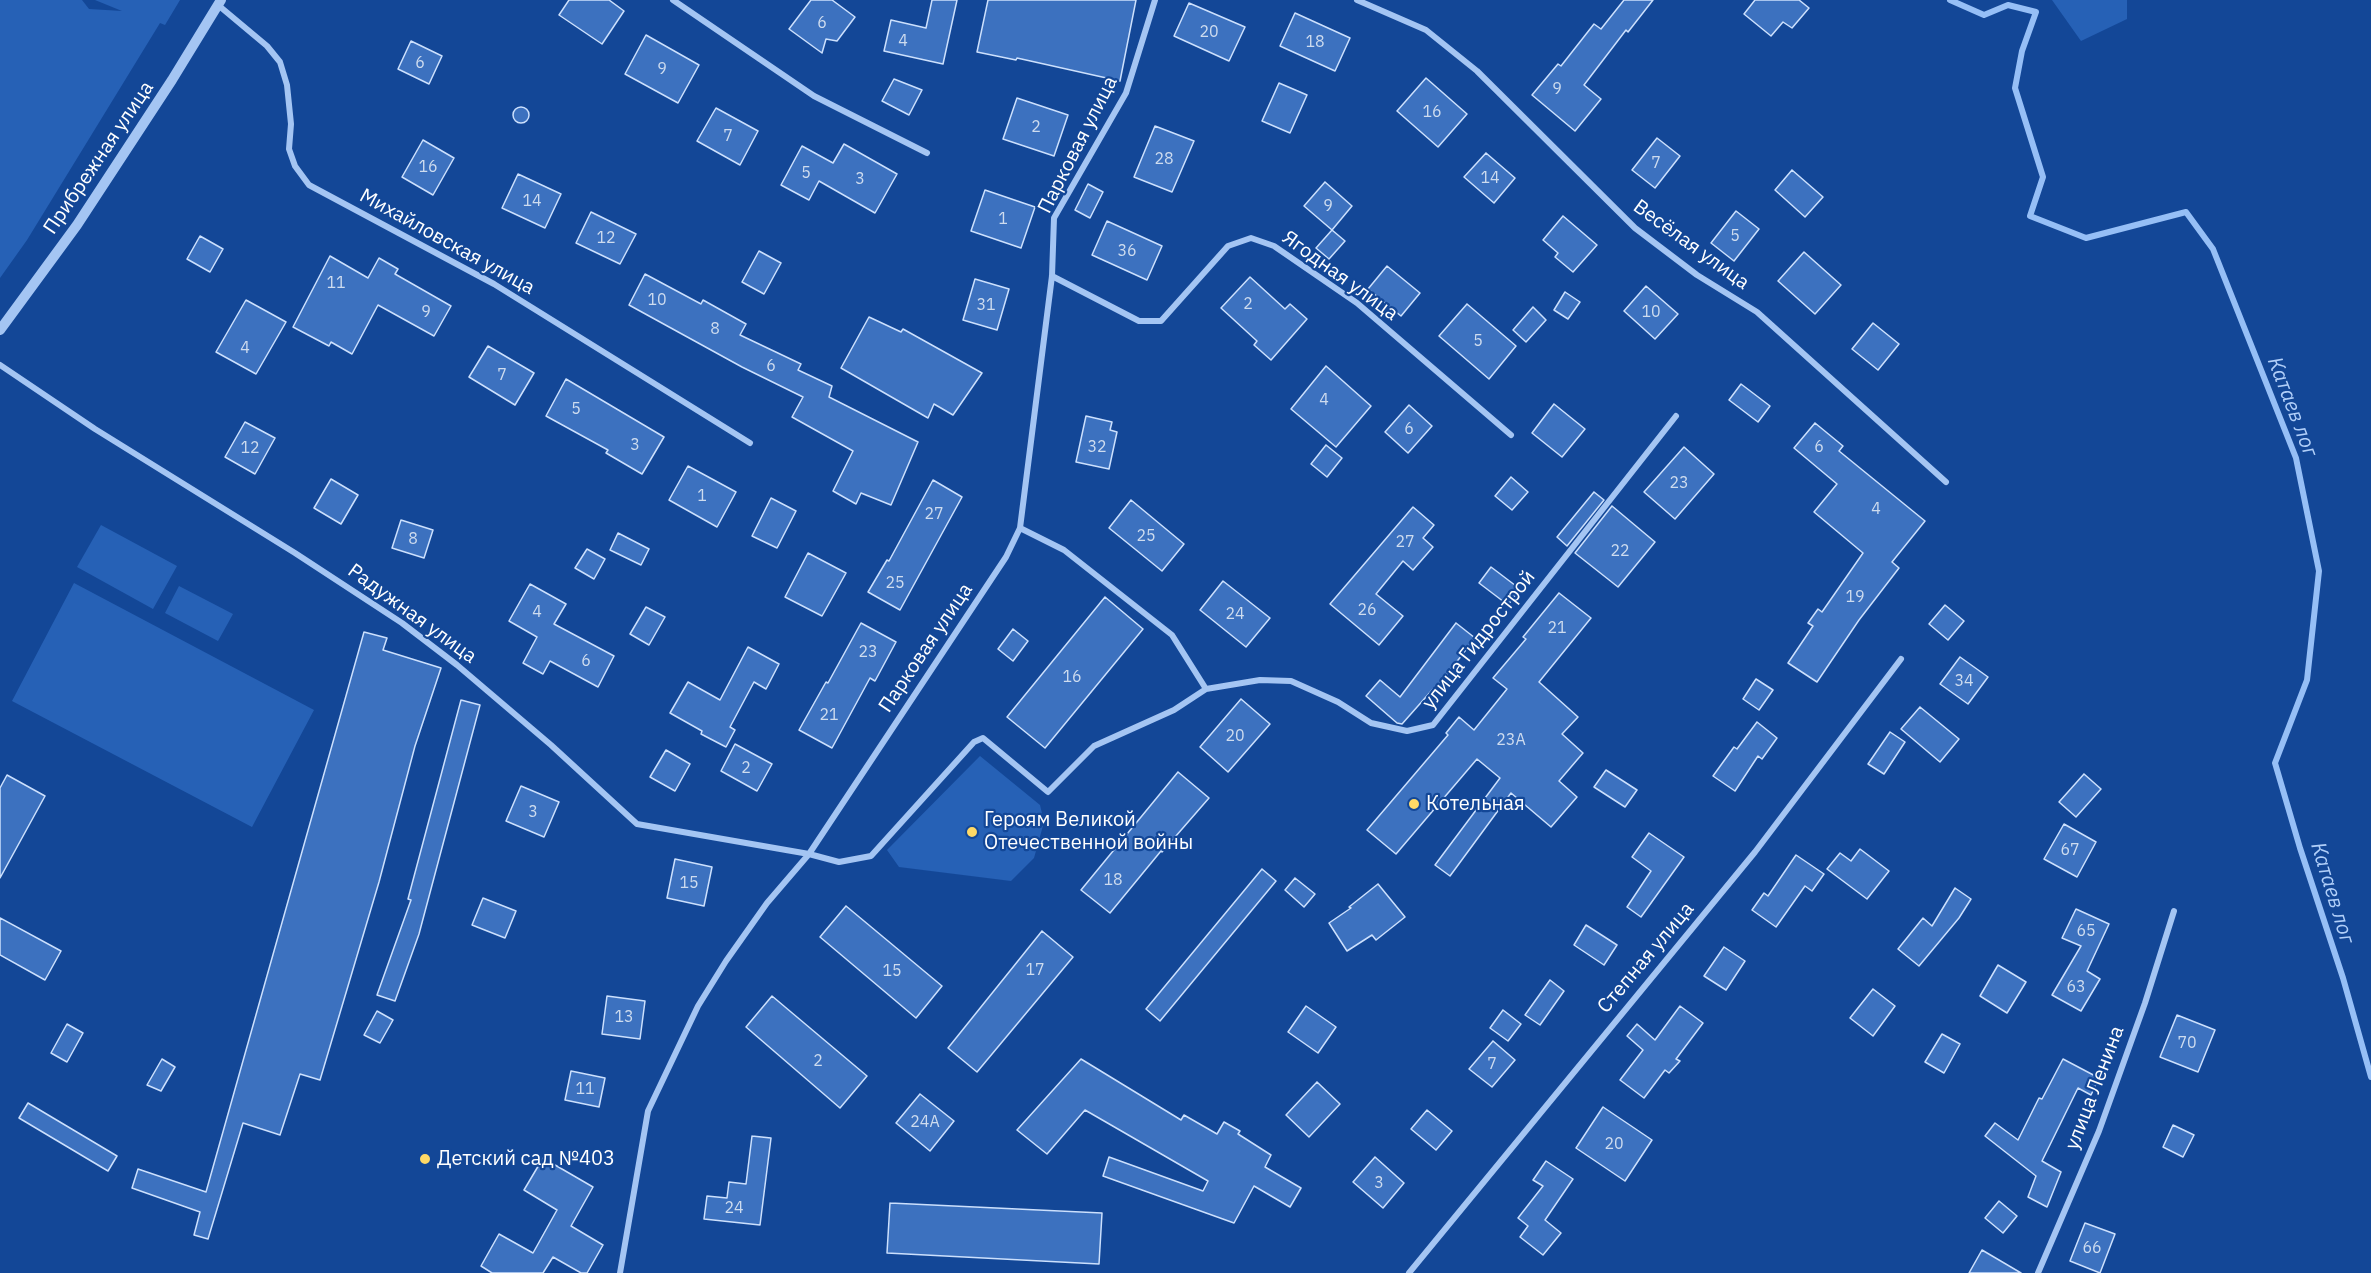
<!DOCTYPE html>
<html>
<head>
<meta charset="utf-8">
<style>
	body { margin:0 }
	canvas { display:block; background:#134797 }
</style>
</head>
<body>
<canvas width="2371" height="1273"></canvas>
<script>
const ctx = document.querySelector('canvas').getContext('2d');
ctx.lineJoin = 'round';
function paint(path, color) {
  ctx.fillStyle = color;
  ctx.fill(path, 'evenodd');
}
function shape(rows) {
  const path = new Path2D();
  for (const r of rows) {
    if (r.length === 3) {
      path.moveTo(r[0] + r[2], r[1]);
      path.arc(r[0], r[1], r[2], 0, 2 * Math.PI);
      continue;
    }
    path.moveTo(r[0], r[1]);
    for (let i = 2; i < r.length; i += 2) path.lineTo(r[i], r[i + 1]);
  }
  return path;
}
function trace(path, color, width, dash) {
  ctx.strokeStyle = color;
  ctx.lineWidth = width;
  ctx.lineCap = dash ? 'butt' : 'round';
  ctx.setLineDash(dash || []);
  ctx.stroke(path);
}
function label(font, color, halo, rows, align = 'center') {
  ctx.font = font + ' "IBM Plex Sans",sans-serif';
  ctx.lineWidth = 4.5;
  ctx.setLineDash([]);
  ctx.textBaseline = 'middle';
  ctx.strokeStyle = halo;
  ctx.fillStyle = color;
  for (const [text, x, y, turn = 0] of rows) {
    ctx.save();
    ctx.translate(x, y);
    ctx.rotate((+turn || 0) * Math.PI / 180);
    ctx.textAlign = isNaN(turn) ? turn : align;
    if (halo) ctx.strokeText(text, 0, 0);
    ctx.fillText(text, 0, 0);
    ctx.restore();
  }
}
paint(shape([
	[0,0,82,0,89,9,122,11,95,0,180,0,165,25,160,23,27,240,0,278],
	[2052,0,2127,0,2127,19,2081,41],
	[101,525,177,566,153,609,77,567],
	[74,583,314,710,252,827,12,701],
	[179,586,233,614,218,641,165,613],
	[980,756,1040,805,1044,822,1034,858,1011,881,899,867,887,850]
]), '#2661b6');
trace(shape([
	[1950,0,1984,15,2008,5,2036,12,2022,51,2015,88,2043,177,2030,216,2086,238,2186,212,2213,249,2296,458,2319,571,2307,680,2275,763,2300,848,2343,978,2371,1077]
]), '#96bff6', 6);
const building = shape([
	[569,0,609,0,624,11,602,44,559,15,569,0],
	[811,0,832,0,855,17,837,41,826,39,822,53,789,29,811,0],
	[932,0,957,0,943,64,884,51,891,20,926,28,932,0],
	[988,0,1136,0,1120,81,1017,58,1016,60,977,52,988,0],
	[1624,0,1653,0,1628,32,1626,30,1584,85,1601,99,1575,131,1532,95,1558,64,1561,66,1594,24,1601,29,1624,0],
	[1755,0,1799,0,1809,8,1792,28,1783,22,1771,36,1744,14,1755,0],
	[1189,3,1245,27,1229,61,1174,36,1189,3],
	[1295,13,1350,38,1335,71,1280,46,1295,13],
	[646,35,699,65,678,103,625,74,646,35],
	[411,41,442,56,429,84,398,69,411,41],
	[1426,78,1467,114,1438,147,1397,111,1426,78],
	[894,79,922,90,909,115,882,101,894,79],
	[1279,83,1307,95,1290,133,1262,121,1279,83],
	[1017,98,1068,115,1054,156,1003,139,1017,98],
	[521,115,8],
	[716,108,758,131,740,165,697,141,716,108],
	[1155,126,1194,141,1172,192,1134,177,1155,126],
	[1657,138,1680,156,1655,188,1632,170,1657,138],
	[423,140,454,158,433,195,402,177,423,140],
	[844,144,897,174,875,213,819,181,809,200,781,185,802,146,833,163,844,144],
	[1486,153,1515,178,1494,203,1464,177,1486,153],
	[1792,170,1823,197,1805,217,1775,190,1792,170],
	[518,174,561,194,545,228,502,208,518,174],
	[1325,182,1352,206,1332,230,1304,206,1325,182],
	[1088,184,1103,192,1090,218,1075,210,1088,184],
	[985,190,1035,207,1021,248,971,231,985,190],
	[1736,211,1759,229,1734,261,1711,243,1736,211],
	[591,212,636,234,620,264,576,243,591,212],
	[1563,216,1597,245,1573,272,1555,257,1558,253,1543,240,1563,216],
	[1107,221,1162,246,1147,280,1092,255,1107,221],
	[1332,230,1345,241,1329,259,1316,248,1332,230],
	[200,236,223,249,210,272,187,259,200,236],
	[759,251,781,263,764,294,742,282,759,251],
	[1804,252,1841,285,1815,314,1778,281,1804,252],
	[330,256,368,278,379,258,398,269,395,274,451,306,434,336,378,305,352,354,331,342,329,346,293,327,330,256],
	[1387,266,1420,293,1401,316,1368,289,1387,266],
	[645,274,701,304,703,300,746,324,740,335,801,364,798,370,832,386,829,397,918,442,891,505,861,493,856,504,833,491,853,451,792,417,803,397,742,367,629,305,645,274],
	[1250,277,1285,309,1290,304,1307,319,1271,360,1254,345,1257,341,1221,308,1250,277],
	[975,279,1009,289,997,330,963,320,975,279],
	[1646,286,1678,314,1655,339,1624,311,1646,286],
	[1565,292,1580,302,1568,319,1554,310,1565,292],
	[246,300,286,322,256,374,216,352,246,300],
	[1467,304,1516,346,1489,379,1439,336,1467,304],
	[1533,307,1546,320,1526,342,1513,330,1533,307],
	[869,317,901,332,903,329,982,373,953,415,934,404,928,418,841,368,869,317],
	[1873,323,1899,344,1878,370,1852,349,1873,323],
	[488,346,534,373,515,405,469,377,488,346],
	[1326,366,1371,406,1336,447,1291,409,1326,366],
	[566,379,664,437,642,474,606,453,608,450,546,416,566,379],
	[1741,384,1770,406,1758,422,1729,400,1741,384],
	[1554,404,1585,429,1562,457,1532,433,1554,404],
	[1409,405,1432,426,1408,453,1385,432,1409,405],
	[1086,416,1112,422,1110,430,1117,432,1109,469,1076,462,1086,416],
	[245,422,275,438,255,474,225,457,245,422],
	[1815,423,1843,446,1839,451,1925,521,1892,562,1899,568,1859,620,1817,682,1788,663,1813,626,1808,623,1818,609,1822,612,1863,553,1814,512,1837,484,1794,448,1815,423],
	[1326,445,1342,458,1327,477,1311,464,1326,445],
	[1684,447,1714,474,1675,519,1644,492,1684,447],
	[688,466,736,492,717,527,669,500,688,466],
	[1511,477,1528,492,1512,510,1495,496,1511,477],
	[331,479,358,495,341,524,314,508,331,479],
	[933,480,962,497,900,610,868,592,887,560,889,561,933,480],
	[1594,492,1604,500,1567,546,1557,537,1594,492],
	[771,498,796,511,777,548,752,536,771,498],
	[1131,500,1184,544,1162,571,1109,528,1131,500],
	[1612,506,1655,542,1618,587,1575,553,1612,506],
	[1413,507,1434,525,1423,538,1433,547,1413,570,1403,561,1376,594,1403,616,1379,645,1330,604,1413,507],
	[401,520,433,530,424,558,392,548,401,520],
	[618,533,649,549,641,565,610,550,618,533],
	[587,549,605,559,594,579,575,568,587,549],
	[808,553,846,573,822,616,785,597,808,553],
	[1491,567,1520,589,1508,605,1479,583,1491,567],
	[1223,581,1270,618,1246,647,1200,610,1223,581],
	[530,584,566,604,554,624,614,656,598,687,550,661,543,674,523,663,537,637,509,621,530,584],
	[1559,593,1591,618,1539,682,1578,717,1562,734,1583,753,1559,781,1577,797,1551,827,1511,793,1450,876,1435,865,1500,778,1477,759,1396,854,1367,830,1448,735,1446,733,1459,717,1474,730,1507,689,1493,678,1526,639,1523,637,1559,593],
	[1105,597,1143,629,1045,748,1007,717,1105,597],
	[1945,605,1964,621,1948,640,1929,624,1945,605],
	[646,607,665,617,649,645,630,634,646,607],
	[861,623,896,642,875,681,870,678,832,748,799,730,826,682,828,683,861,623],
	[1456,623,1475,638,1435,690,1433,689,1402,724,1397,723,1366,696,1380,680,1400,697,1456,623],
	[1013,629,1028,641,1013,661,998,649,1013,629],
	[364,632,387,638,383,650,441,668,415,746,379,882,320,1080,300,1074,280,1135,243,1123,208,1239,194,1235,200,1212,132,1188,138,1169,206,1192,364,632],
	[748,647,779,664,766,689,754,682,730,727,735,730,726,747,701,734,702,731,670,713,688,682,720,700,748,647],
	[1960,657,1988,677,1968,704,1940,684,1960,657],
	[1756,679,1773,690,1759,710,1743,699,1756,679],
	[1241,699,1270,724,1228,772,1200,747,1241,699],
	[461,700,480,705,419,934,395,1001,377,995,411,900,408,899,461,700],
	[1920,707,1959,739,1940,762,1901,729,1920,707],
	[1757,722,1777,738,1762,759,1758,756,1735,791,1713,776,1734,747,1737,749,1757,722],
	[1890,732,1905,742,1884,774,1868,764,1890,732],
	[735,744,772,764,757,791,721,771,735,744],
	[666,750,690,764,675,791,650,777,666,750],
	[1606,770,1637,790,1625,807,1594,787,1606,770],
	[1178,772,1209,798,1162,852,1161,851,1110,913,1081,890,1178,772],
	[2084,774,2101,789,2076,817,2059,802,2084,774],
	[7,775,45,796,0,878,0,788,7,775],
	[521,786,559,802,544,837,506,821,521,786],
	[2064,824,2096,842,2077,877,2044,859,2064,824],
	[1649,833,1684,857,1641,917,1627,907,1651,871,1632,857,1649,833],
	[1860,849,1889,871,1867,899,1827,869,1840,853,1851,861,1860,849],
	[1796,855,1824,874,1812,891,1805,886,1776,927,1752,910,1764,893,1768,896,1796,855],
	[675,859,712,867,704,906,667,898,675,859],
	[1262,869,1276,881,1160,1021,1146,1009,1262,869],
	[1295,878,1315,894,1304,907,1285,890,1295,878],
	[1378,884,1405,917,1376,940,1372,935,1347,951,1329,923,1351,908,1349,907,1378,884],
	[1955,888,1971,899,1959,918,1919,966,1898,949,1923,918,1932,926,1955,888],
	[483,898,516,911,505,938,472,925,483,898],
	[846,906,942,986,916,1018,820,937,846,906],
	[2076,909,2109,924,2087,971,2100,979,2081,1011,2052,995,2081,946,2062,938,2076,909],
	[0,918,61,951,45,980,0,955,0,918],
	[1586,925,1617,945,1604,965,1574,945,1586,925],
	[1042,931,1073,957,977,1072,948,1048,1042,931],
	[1724,947,1745,961,1726,990,1704,976,1724,947],
	[1998,965,2026,982,2007,1013,1980,996,1998,965],
	[1550,980,1564,991,1540,1025,1525,1015,1550,980],
	[1873,989,1895,1006,1873,1036,1850,1018,1873,989],
	[607,996,645,1001,640,1039,602,1034,607,996],
	[772,996,867,1076,840,1108,746,1027,772,996],
	[1306,1006,1336,1027,1318,1053,1288,1032,1306,1006],
	[1680,1006,1703,1023,1676,1059,1680,1061,1669,1073,1665,1070,1644,1098,1620,1080,1643,1050,1627,1036,1637,1024,1655,1040,1680,1006],
	[1503,1010,1521,1024,1508,1041,1490,1028,1503,1010],
	[377,1011,393,1020,380,1043,364,1035,377,1011],
	[2177,1015,2215,1030,2198,1072,2160,1057,2177,1015],
	[67,1024,83,1033,67,1062,51,1053,67,1024],
	[1942,1034,1960,1044,1944,1073,1925,1062,1942,1034],
	[1493,1041,1515,1060,1492,1087,1469,1069,1493,1041],
	[162,1059,175,1067,161,1091,147,1085,162,1059],
	[1081,1059,1181,1120,1184,1115,1217,1134,1224,1122,1240,1131,1238,1134,1271,1155,1265,1167,1301,1188,1290,1207,1254,1186,1234,1223,1103,1176,1109,1157,1203,1191,1208,1181,1085,1110,1047,1154,1017,1130,1081,1059],
	[2063,1059,2099,1078,2091,1095,2078,1088,2042,1161,2061,1172,2047,1207,2028,1197,2036,1176,1985,1136,1995,1123,2018,1140,2039,1098,2042,1099,2063,1059],
	[571,1071,605,1078,599,1107,565,1100,571,1071],
	[1317,1082,1340,1104,1309,1137,1286,1115,1317,1082],
	[920,1094,954,1121,930,1151,896,1123,920,1094],
	[28,1103,117,1156,108,1171,19,1118,28,1103],
	[1603,1107,1652,1140,1625,1181,1576,1148,1603,1107],
	[1427,1110,1452,1131,1436,1150,1411,1129,1427,1110],
	[2173,1125,2194,1135,2183,1157,2163,1147,2173,1125],
	[752,1136,771,1138,760,1225,704,1219,707,1196,727,1198,729,1182,746,1184,752,1136],
	[1375,1157,1404,1183,1383,1208,1353,1182,1375,1157],
	[543,1158,593,1187,571,1226,603,1245,587,1273,581,1273,553,1257,543,1273,492,1273,481,1266,499,1234,533,1253,557,1210,524,1190,543,1158],
	[1546,1161,1573,1179,1545,1220,1561,1233,1543,1255,1520,1237,1528,1226,1518,1218,1543,1186,1533,1180,1546,1161],
	[1999,1201,2017,1216,2003,1233,1985,1218,1999,1201],
	[890,1203,1102,1213,1099,1264,887,1253,890,1203],
	[2085,1223,2115,1234,2100,1273,2070,1261,2085,1223],
	[1982,1250,2021,1273,1969,1273,1982,1250]
]);
paint(building, '#3c71bf');
trace(building, '#cce0fd', 1.5);
trace(shape([
	[673,0,814,96,927,153],
	[1357,0,1426,30,1477,71,1635,228,1697,275,1757,312,1946,482],
	[218,5,267,46,280,62,287,85,291,124,289,149,295,166,309,185,494,284,750,443],
	[1052,276,1139,321,1161,321,1228,246,1251,238,1274,246,1357,303,1511,435],
	[0,365,95,429,295,553,402,623,457,665,551,745,637,824,809,854,839,862,871,856,974,742,983,738,1048,792,1094,746,1174,710,1206,689,1260,680,1291,681,1338,702,1371,723,1407,731,1433,725,1676,416],
	[1020,528,1064,550,1172,635,1206,689],
	[620,1273,648,1111,698,1006,726,961,767,903,809,854,1006,557,1020,528,1052,276,1054,218,1126,93,1155,0],
	[1409,1273,1755,852,1901,659],
	[2038,1273,2099,1131,2145,1003,2174,911]
]), '#a4c5f3', 6);
trace(shape([
	[0,330,77,225,172,80,221,0]
]), '#a4c5f3', 10);
for (const [x, y, r, color] of [
	[1414,804,6,"#ffd966"],
	[972,832,6,"#ffd966"],
	[425,1159,6,"#ffd966"]
]) {
  const dot = new Path2D();
  dot.arc(x, y, r, 0, 2 * Math.PI);
  ctx.fillStyle = color;
  ctx.fill(dot);
  trace(dot, '#134797', 2);
}
label('16px', '#cedcef', null, [
	["6",822,23],
	["20",1209,32],
	["4",903,41],
	["18",1315,42],
	["6",420,63],
	["9",662,69],
	["9",1557,89],
	["16",1432,112],
	["2",1036,127],
	["7",728,136],
	["28",1164,159],
	["7",1656,163],
	["16",428,167],
	["5",806,173],
	["14",1490,178],
	["3",860,179],
	["14",532,201],
	["9",1328,206],
	["1",1003,219],
	["5",1735,236],
	["12",606,238],
	["36",1127,251],
	["11",336,283],
	["10",657,300],
	["2",1248,304],
	["31",986,305],
	["9",426,312],
	["10",1651,312],
	["8",715,329],
	["5",1478,341],
	["4",245,348],
	["6",771,366],
	["7",502,375],
	["4",1324,400],
	["5",576,409],
	["6",1409,429],
	["3",635,445],
	["32",1097,447],
	["6",1819,447],
	["12",250,448],
	["23",1679,483],
	["1",702,496],
	["4",1876,509],
	["27",934,514],
	["25",1146,536],
	["8",413,539],
	["27",1405,542],
	["22",1620,551],
	["25",895,583],
	["19",1855,597],
	["26",1367,610],
	["4",537,612],
	["24",1235,614],
	["21",1557,628],
	["23",868,652],
	["6",586,661],
	["16",1072,677],
	["34",1964,681],
	["21",829,715],
	["20",1235,736],
	["23А",1511,740],
	["2",746,768],
	["3",533,812],
	["67",2070,850],
	["18",1113,880],
	["15",689,883],
	["65",2086,931],
	["17",1035,970],
	["15",892,971],
	["63",2076,987],
	["13",624,1017],
	["70",2187,1043],
	["2",818,1061],
	["7",1492,1064],
	["11",585,1089],
	["24А",925,1122],
	["20",1614,1144],
	["3",1379,1183],
	["24",734,1208],
	["66",2092,1248]
]);
label('20px', '#fff', '#134797', [
	["Парковая улица",1078,145,-63],
	["Прибрежная улица",99,158,-56],
	["Михайловская улица",447,242,29],
	["Весёлая улица",1691,245,36],
	["Ягодная улица",1340,276,36],
	["Радужная улица",412,614,36],
	["улица Гидрострой",1479,640,-52],
	["Парковая улица",926,648,-56],
	["Степная улица",1646,958,-50],
	["улица Ленина",2095,1088,-69]
]);
label('20px', '#fff', '#134797', [
	["Котельная",1426,804],
	["Героям Великой",984,820],
	["Отечественной войны",984,843],
	["Детский сад №403",437,1159]
], 'left');
label('italic 21px', '#b1cff9', '#134797', [
	["Катаев лог",2292,407,69],
	["Катаев лог",2332,893,73]
]);
</script>
</body>
</html>
